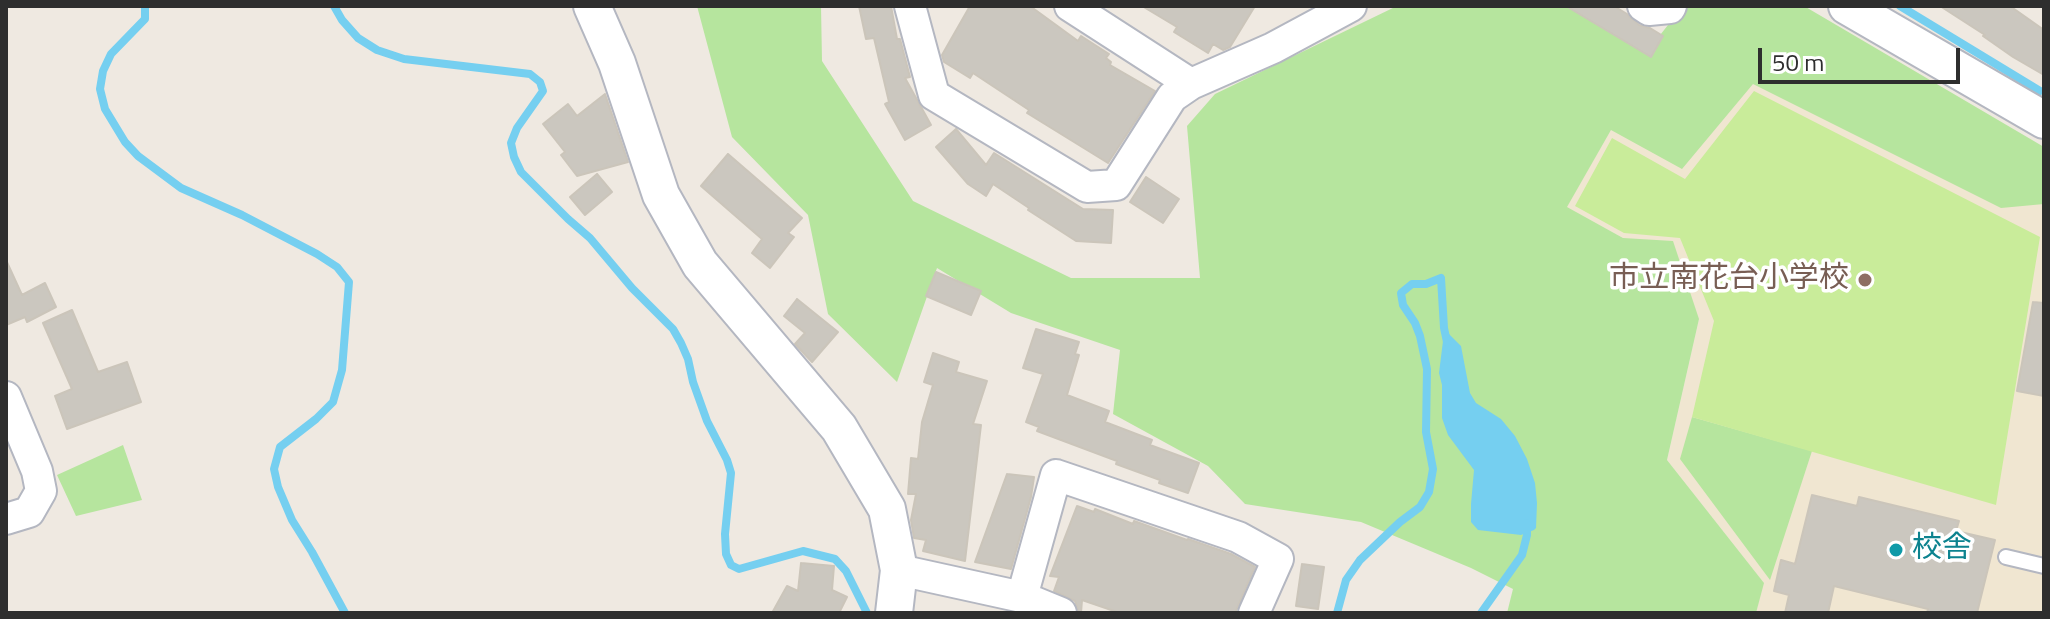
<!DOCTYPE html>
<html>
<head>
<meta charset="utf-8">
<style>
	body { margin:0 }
	#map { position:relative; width:2050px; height:619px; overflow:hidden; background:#efe9e1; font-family:"Titillium Web",sans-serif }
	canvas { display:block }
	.frame { position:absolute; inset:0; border:8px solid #2e2e2e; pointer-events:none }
	.scale { position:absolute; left:1758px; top:48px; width:202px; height:36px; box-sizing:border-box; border:4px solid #2e2e2e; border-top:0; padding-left:10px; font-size:24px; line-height:28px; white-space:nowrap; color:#2e2e2e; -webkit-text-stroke:6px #fff; paint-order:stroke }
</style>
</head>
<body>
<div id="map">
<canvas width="2050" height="619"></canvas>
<div class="frame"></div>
<div class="scale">50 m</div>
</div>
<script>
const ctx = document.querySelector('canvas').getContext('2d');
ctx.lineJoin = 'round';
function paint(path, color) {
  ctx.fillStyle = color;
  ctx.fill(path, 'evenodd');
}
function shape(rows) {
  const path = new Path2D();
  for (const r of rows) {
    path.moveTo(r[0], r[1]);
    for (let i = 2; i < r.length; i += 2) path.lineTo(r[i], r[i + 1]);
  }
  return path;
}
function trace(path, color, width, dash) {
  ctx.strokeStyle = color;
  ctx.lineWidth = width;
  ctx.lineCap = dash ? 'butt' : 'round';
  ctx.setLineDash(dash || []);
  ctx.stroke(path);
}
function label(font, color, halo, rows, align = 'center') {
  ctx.font = font + ' "Titillium Web","Noto Sans JP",sans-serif';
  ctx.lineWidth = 7;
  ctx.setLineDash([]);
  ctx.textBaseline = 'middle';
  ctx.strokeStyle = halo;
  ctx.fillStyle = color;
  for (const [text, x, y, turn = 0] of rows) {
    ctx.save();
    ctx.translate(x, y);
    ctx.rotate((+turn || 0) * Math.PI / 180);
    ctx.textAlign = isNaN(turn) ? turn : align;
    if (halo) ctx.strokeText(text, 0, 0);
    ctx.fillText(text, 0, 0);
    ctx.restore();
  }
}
paint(shape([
	[1729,6,2044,147,2044,613,1756,613,1763,582,1667,460,1699,319,1623,238,1566,207,1611,130]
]), '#f0e6d1');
paint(shape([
	[697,6,821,6,822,61,913,201,1071,278,1200,278,1187,126,1215,94,1397,6,1589,6,1653,44,1683,6,1804,6,2044,147,2044,204,2001,208,1753,84,1682,169,1611,130,1567,207,1623,238,1673,241,1699,319,1667,460,1764,583,1756,613,1507,613,1513,589,1471,568,1361,522,1245,504,1208,466,1113,414,1120,350,1011,313,937,268,897,382,828,314,808,215,732,137],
	[1692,417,1812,451,1770,580,1680,459],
	[123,445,142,500,76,516,57,475]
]), '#b6e59e');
paint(shape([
	[1754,91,2040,237,1996,505,1692,417,1714,321,1680,238,1624,233,1575,206,1612,138,1685,179]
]), '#c9ec9a');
paint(shape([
	[1447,332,1461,346,1470,393,1476,403,1501,419,1515,436,1527,459,1535,483,1537,503,1536,528,1534,530,1521,535,1478,530,1471,522,1471,504,1474,470,1448,435,1442,418,1442,385,1439,373,1444,333]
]), '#75cff0');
trace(shape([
	[145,6,145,19,111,54,103,71,100,89,105,109,125,142,138,156,181,188,242,215,317,254,337,267,349,282,342,370,333,402,316,419,280,447,274,469,278,487,292,520,312,552,345,613],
	[334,6,342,20,358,38,377,50,404,59,530,74,540,82,543,91,517,128,511,143,514,157,521,172,568,219,590,238,632,288,673,329,681,343,688,359,693,382,707,421,727,460,731,473,725,534,726,554,731,565,739,569,803,551,835,559,846,571,867,613],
	[1900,6,2040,91],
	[1337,613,1346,580,1360,560,1400,522,1420,507,1429,492,1433,469,1426,432,1427,369,1420,336,1415,323,1403,305,1401,293,1412,284,1426,284,1441,278,1444,328,1447,342],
	[1481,613,1522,555,1527,535,1527,523]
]), '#75cff0', 8);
const building = shape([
	[859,6,891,6,897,39,900,39,910,77,905,78,931,125,905,140,885,104,889,102,874,38,866,39,859,6],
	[970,6,1030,6,1078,41,1081,36,1109,54,1106,58,1111,62,1110,65,1155,91,1108,163,1027,113,1029,110,973,73,970,78,944,62,942,55,970,6],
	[1142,6,1255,6,1230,47,1223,50,1213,44,1208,53,1174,32,1177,27,1142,6],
	[1566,6,1614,6,1627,14,1639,25,1650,28,1663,36,1651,57,1566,6],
	[1940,6,2010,6,2044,30,2044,75,2013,57,1983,36,1985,35,1940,6],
	[605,94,628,162,577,176,561,155,565,152,543,124,568,104,577,116,605,94],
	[956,129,986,165,994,153,1083,209,1113,210,1111,243,1076,241,1028,210,1029,208,993,184,986,196,968,184,936,147,956,129],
	[728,154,802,218,788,233,794,237,770,268,752,253,762,239,701,186,728,154],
	[597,174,612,192,585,215,570,197,597,174],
	[1146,177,1179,199,1163,223,1130,202,1146,177],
	[6,260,22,295,45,283,56,307,27,322,25,317,6,325,6,260],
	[936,272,981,291,971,315,926,296,936,272],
	[797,299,838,332,812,362,795,344,805,333,784,316,797,299],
	[2033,302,2044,303,2044,396,2017,391,2033,302],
	[72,310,98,372,127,362,141,402,67,429,55,396,72,389,43,323,72,310],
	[1036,329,1079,342,1075,354,1079,355,1067,395,1109,411,1105,422,1152,440,1150,445,1199,463,1188,493,1159,483,1160,480,1116,464,1117,461,1037,431,1039,427,1026,422,1043,374,1023,368,1036,329],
	[933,353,959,362,956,372,987,381,973,424,981,425,965,561,923,551,926,540,914,538,911,520,916,494,908,494,911,458,918,459,922,422,933,385,924,382,933,353],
	[1007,474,1034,477,1031,497,1011,569,975,562,1007,474],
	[1812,495,1857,506,1859,497,1959,521,1956,531,1995,540,1977,613,1927,613,1928,609,1834,586,1828,613,1785,613,1789,595,1774,591,1781,560,1795,564,1812,495],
	[1077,506,1094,512,1095,509,1133,524,1134,521,1187,540,1188,539,1231,554,1255,567,1235,613,1120,613,1082,600,1081,613,1079,613,1075,601,1054,591,1059,577,1050,576,1077,506],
	[801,563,834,566,832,590,847,597,840,611,843,613,772,613,787,586,798,591,801,563],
	[1302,564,1324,567,1318,609,1296,606,1302,564]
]);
paint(building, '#cbc7bf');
trace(building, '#cbc5ba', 2);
const service = shape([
	[2006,557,2044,566]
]);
const minor = shape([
	[910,6,934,95,1087,187,1116,185,1172,97,1191,84,1273,48,1351,6],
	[1070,6,1191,84],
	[1643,6,1649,10,1670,8,1671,6],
	[6,397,37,471,41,491,29,512,6,519],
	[899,570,1022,597,1061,613],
	[1022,597,1056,475,1238,537,1278,559,1254,613]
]);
const tertiary = shape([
	[592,6,617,63,661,195,700,264,839,428,887,509,899,570,894,613],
	[1847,6,2044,120]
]);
trace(service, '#b4b7c1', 18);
trace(minor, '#b4b7c1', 34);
trace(tertiary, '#b4b7c1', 40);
trace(service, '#fff', 14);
trace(minor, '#fff', 30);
trace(tertiary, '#fff', 36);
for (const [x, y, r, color] of [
	[1865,280,8,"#8d6e63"],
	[1896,550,8,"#0f9aa8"]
]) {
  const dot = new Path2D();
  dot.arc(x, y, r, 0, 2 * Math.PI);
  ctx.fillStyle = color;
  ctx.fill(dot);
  trace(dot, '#fff', 3);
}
label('30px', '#785e54', '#fff', [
	["市立南花台小学校",1849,280]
], 'right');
label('30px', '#0d838f', '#fff', [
	["校舎",1912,550]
], 'left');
</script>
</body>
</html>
